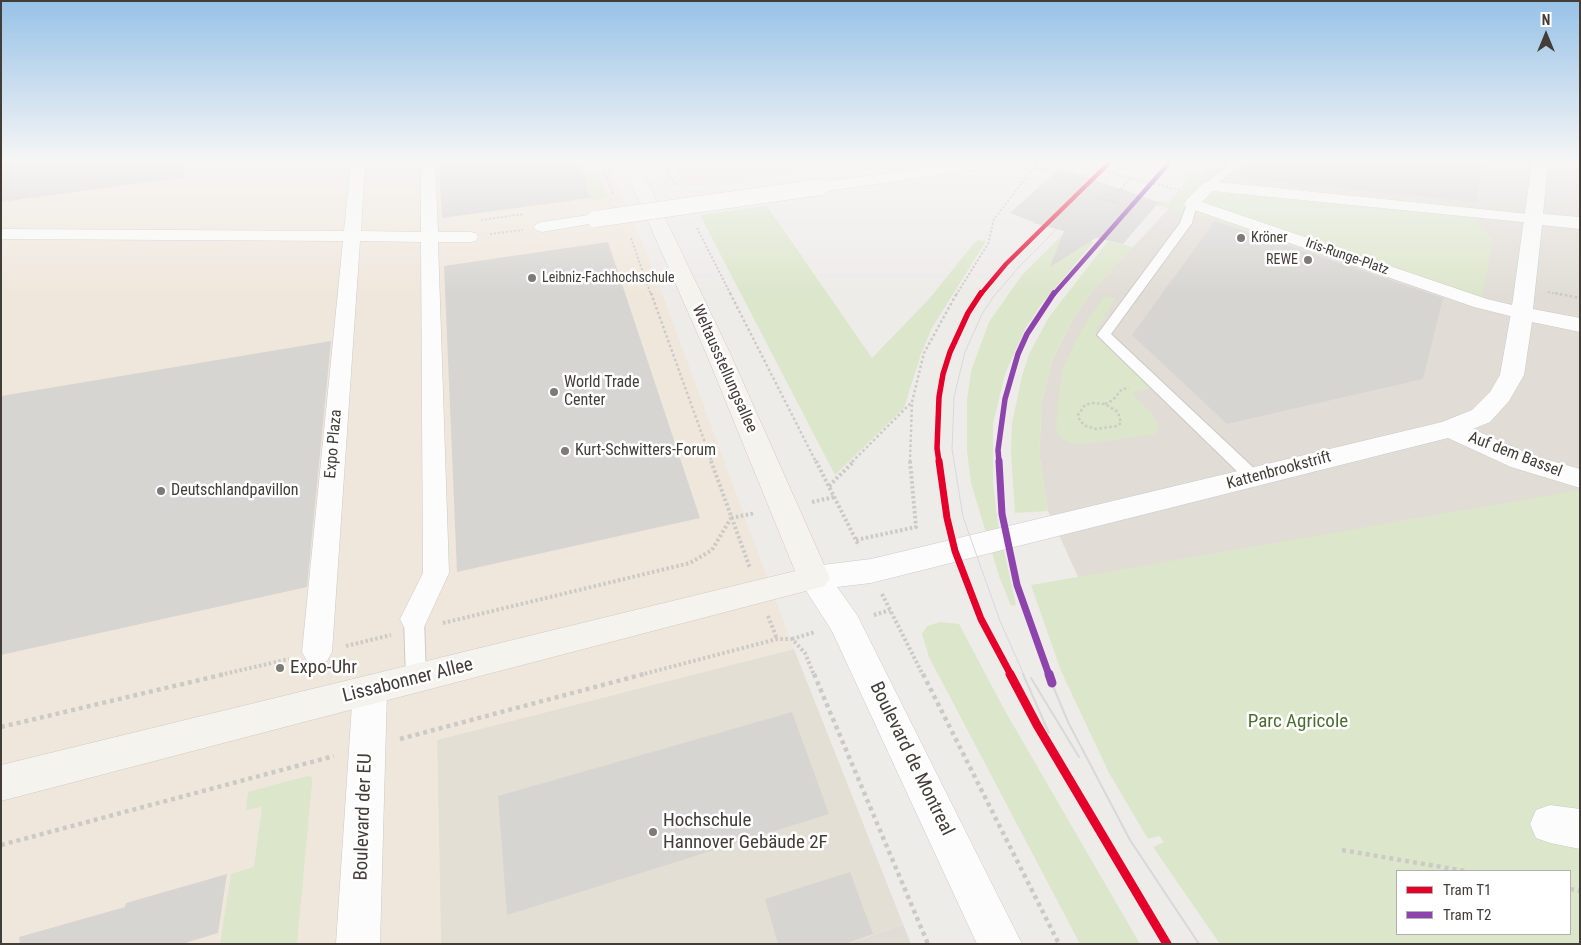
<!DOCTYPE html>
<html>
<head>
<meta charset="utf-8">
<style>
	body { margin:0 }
	#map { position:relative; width:1581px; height:945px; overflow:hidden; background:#eeece9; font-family:"Roboto Condensed",sans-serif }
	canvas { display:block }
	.frame { position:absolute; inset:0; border:2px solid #423d36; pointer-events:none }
	.legend { position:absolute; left:1396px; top:870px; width:175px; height:65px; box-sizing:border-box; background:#fff; border:1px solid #b3b1af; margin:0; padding:6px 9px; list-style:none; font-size:15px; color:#423d36 }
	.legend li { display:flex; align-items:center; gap:10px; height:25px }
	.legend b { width:25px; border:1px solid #b3b1af }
	.north { position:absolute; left:1521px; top:10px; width:50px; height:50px; -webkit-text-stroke:4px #fff; paint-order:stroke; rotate:0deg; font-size:14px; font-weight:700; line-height:20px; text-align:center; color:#423d36 }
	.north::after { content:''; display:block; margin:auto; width:18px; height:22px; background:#423d36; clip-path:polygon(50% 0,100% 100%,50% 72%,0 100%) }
</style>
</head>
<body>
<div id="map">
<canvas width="1581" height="945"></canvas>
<div class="frame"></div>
<ul class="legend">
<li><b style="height:6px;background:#e4002b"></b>Tram T1</li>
<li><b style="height:6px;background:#8e44ad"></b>Tram T2</li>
</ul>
<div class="north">N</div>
</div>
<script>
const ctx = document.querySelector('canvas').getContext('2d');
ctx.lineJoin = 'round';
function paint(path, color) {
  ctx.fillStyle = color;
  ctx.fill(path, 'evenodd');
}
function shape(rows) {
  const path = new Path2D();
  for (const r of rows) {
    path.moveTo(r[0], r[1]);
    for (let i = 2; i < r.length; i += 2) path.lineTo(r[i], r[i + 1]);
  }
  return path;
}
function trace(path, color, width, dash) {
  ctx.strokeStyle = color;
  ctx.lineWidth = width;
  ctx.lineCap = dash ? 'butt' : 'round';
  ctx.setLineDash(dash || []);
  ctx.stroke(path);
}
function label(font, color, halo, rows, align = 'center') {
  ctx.font = font + ' "Roboto Condensed",sans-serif';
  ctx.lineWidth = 5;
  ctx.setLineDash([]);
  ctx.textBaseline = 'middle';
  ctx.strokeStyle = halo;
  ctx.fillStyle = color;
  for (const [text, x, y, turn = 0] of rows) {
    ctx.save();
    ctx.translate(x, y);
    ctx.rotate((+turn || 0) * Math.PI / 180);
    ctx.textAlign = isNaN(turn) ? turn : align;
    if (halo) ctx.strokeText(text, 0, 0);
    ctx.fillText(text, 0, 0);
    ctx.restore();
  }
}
paint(shape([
	[1212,162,1580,162,1580,869,1095,614,1048,511,1039,453,1042,402,1053,358,1073,319,1094,289],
	[903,924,911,944,848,944]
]), '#e1ddd6');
paint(shape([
	[1,162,607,162,652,266,794,649,437,740,441,944,1,944],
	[671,162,869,162,685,187]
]), '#f0e7dc');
paint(shape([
	[794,649,903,924,848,944,441,944,437,740]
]), '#e4dfd5');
paint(shape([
	[594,162,608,198,591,201,581,168,587,167,586,163],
	[1187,169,1238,183,1468,205,1467,211,1493,240,1481,303,1214,220,1156,205,1160,201,1168,203,1189,178,1181,176],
	[767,206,872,358,929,299,974,243,978,240,986,241,932,328,921,354,904,408,835,475,700,215],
	[1063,234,1057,251,1090,241,1094,242,1043,302,1025,329,1005,374,993,424,993,483,998,524,1016,605,1011,606,999,576,971,483,967,451,967,400,971,371,989,322,1022,275],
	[1108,241,1133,247,1094,289,1073,319,1053,358,1042,402,1039,453,1048,511,1015,513,1011,451,1012,423,1022,376,1029,354,1049,317],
	[1104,296,1116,299,1095,332,1152,388,1132,393,1152,414,1159,426,1155,434,1085,444,1070,443,1060,438,1056,429,1062,370,1080,332],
	[1580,490,1580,944,1220,944,1153,847,1164,842,1159,836,1148,839,1109,773,1061,671,1031,585],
	[1397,871,1570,871,1570,934,1397,934],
	[940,622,959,624,1004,709,1140,944,1080,944,929,657,922,634,927,626],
	[307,776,312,777,312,783,297,944,220,944,231,874,254,867,262,807,246,810,248,792]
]), '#dce6cb');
paint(shape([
	[1,162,183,162,184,177,1,202],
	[439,162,580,162,590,198,442,218],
	[1246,162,1484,162,1476,202,1241,178,1242,166],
	[1060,168,1159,202,1123,244,1096,238,1050,267,1064,231,1033,223,1034,222,1010,213],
	[1215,221,1443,298,1423,379,1227,424,1132,335],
	[608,242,700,518,457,572,444,266],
	[331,341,307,587,1,655,1,396],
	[792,712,829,814,507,915,498,796],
	[850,872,873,934,844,944,778,944,765,899],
	[227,874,218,933,182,944,20,944,19,937,125,907,126,903]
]), '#d7d5d1');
const service = shape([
	[1233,162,1244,162,1212,188,1204,188,1204,184,1233,162],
	[1192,201,1197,204,1192,223,1111,334,1260,474,1262,478,1260,482,1254,484,1248,482,1097,335,1180,223,1187,204,1192,201],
	[414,611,421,614,424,619,426,678,423,684,416,687,409,684,406,678,404,619,407,614,414,611]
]);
const pedestrian = shape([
	[351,162,365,162,361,231,421,232,421,162,435,162,438,232,470,232,476,233,478,237,476,241,470,242,438,242,449,573,424,627,414,630,404,627,400,619,423,573,421,242,360,241,332,652,327,661,317,664,307,661,302,652,343,241,1,239,1,229,344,231,351,162],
	[971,162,1007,162,1000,166,820,192,812,187,820,182,971,162],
	[1208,181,1538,215,1540,218,1532,223,1212,191,1202,202,1487,299,1529,309,1532,313,1529,317,1522,319,1474,307,1186,207,1184,204,1186,201,1203,183,1208,181],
	[595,214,601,216,603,219,601,222,542,232,536,230,534,227,536,224,542,222,595,214]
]);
const minor = shape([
	[1532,162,1548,162,1543,214,1580,217,1580,229,1542,225,1533,309,1580,318,1580,332,1532,322,1524,375,1509,401,1490,422,1473,429,1531,455,1580,469,1580,488,1511,467,1448,438,871,583,837,587,857,615,1022,944,977,944,832,631,798,578,803,570,814,566,871,559,1442,422,1472,410,1490,392,1500,375,1511,313,1532,162],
	[370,675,382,679,387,690,380,944,336,944,353,690,358,679,370,675],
	[1550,805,1580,809,1580,849,1550,843,1536,838,1530,824,1536,810,1550,805]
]);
const secondary = shape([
	[622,162,638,162,730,353,830,578,825,586,1,801,1,765,795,571,706,353,622,162]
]);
trace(service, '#cccac6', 2);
trace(pedestrian, '#cccac6', 1);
trace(minor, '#cccac6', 1);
trace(secondary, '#cfcbc3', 1);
trace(shape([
	[600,162,614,195],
	[663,162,675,185],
	[1065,162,1091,168],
	[1140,164,1147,166,1151,162],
	[1036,166,1065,174],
	[1035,168,1080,180,1099,162],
	[1131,178,1147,162],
	[1093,197,1126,205],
	[1106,200,1116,189,1124,190],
	[1110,201,1131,178],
	[1114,202,1124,190],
	[481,220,524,214],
	[697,228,731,295],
	[490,234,523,230],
	[631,238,651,295],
	[1548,292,1562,295],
	[956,295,988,244,994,219,1038,162]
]), '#cccac6', 2, [2, 2]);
trace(shape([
	[651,293,712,462],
	[730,293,816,462],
	[1555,293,1580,298],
	[1092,403,1105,404,1118,412,1121,423,1117,426,1096,429,1086,426,1080,421,1078,415,1085,405,1092,403],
	[1105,404,1113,400,1122,389,1129,388],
	[852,462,911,403],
	[910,462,912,402,924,353,957,293]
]), '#cccac6', 2.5, [2.5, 2.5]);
trace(shape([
	[711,461,750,568],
	[816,461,859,546],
	[829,486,854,461],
	[812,502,834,497],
	[731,518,755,513],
	[856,540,916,527,910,461],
	[882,594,923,675],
	[874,615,890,610],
	[768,616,777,639],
	[443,623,690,563,712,550,731,518],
	[792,639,815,632],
	[346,646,391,635],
	[220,675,289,659],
	[640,675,777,639,792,639,805,653,814,675]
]), '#cccac6', 4, [2.5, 2.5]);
trace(shape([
	[814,674,928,944],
	[923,674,1059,944],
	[1,727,225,674],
	[400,739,644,674],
	[1,845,334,756],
	[1342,850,1465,871],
	[1570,889,1580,891]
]), '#cccac6', 4.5, [4, 4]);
paint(service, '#fcfcfc');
paint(pedestrian, '#fcfcfc');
paint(minor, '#fcfcfc');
paint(secondary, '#f5f3ee');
trace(shape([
	[1011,675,981,619,955,551,947,518,937,448,939,397,943,374,950,352,968,313,979,296,1006,264,1106,165],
	[1024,675,1000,621,963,517,952,449,954,397,965,352,982,314,994,296,1019,267,1123,162],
	[1049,675,1017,585,1006,538,998,450,1005,399,1018,354,1027,334,1052,296,1157,177]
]), '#d8d8d7', 1);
trace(shape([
	[1010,674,1037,725,1167,944],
	[1023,674,1049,733],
	[1048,674,1068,722,1130,840,1199,944],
	[1031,678,1079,757]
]), '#d8d8d7', 2);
const pedestrianBridge = shape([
	[595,219,820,187]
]);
trace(pedestrianBridge, '#cccac6', 17, []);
trace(shape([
	[1092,168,1127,177],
	[1127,177,1179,190]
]), '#cccac6', 2, [2, 2]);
trace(pedestrianBridge, '#fcfcfc', 16);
trace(shape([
	[980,295,1006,264,1110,162]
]), '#e4002b', 4.5);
trace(shape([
	[939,462,937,448,939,397,943,374,950,352,968,313,981,293]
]), '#e4002b', 5.5);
trace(shape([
	[939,461,947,518,955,551,981,619,1011,675]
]), '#e4002b', 7);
trace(shape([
	[1010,674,1037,725,1167,944]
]), '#e4002b', 9);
trace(shape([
	[1053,295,1170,162]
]), '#8e44ad', 4.5);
trace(shape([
	[999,462,998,450,1005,399,1018,354,1027,334,1054,293]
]), '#8e44ad', 5.5);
trace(shape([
	[999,461,1002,514,1017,585,1049,675]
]), '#8e44ad', 7);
trace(shape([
	[1049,674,1052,683]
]), '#8e44ad', 9);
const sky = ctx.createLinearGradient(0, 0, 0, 294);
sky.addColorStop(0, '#97c2e8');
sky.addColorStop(0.55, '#f7f6f5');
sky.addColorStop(1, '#f7f6f500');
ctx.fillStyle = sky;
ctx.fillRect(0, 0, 1581, 294);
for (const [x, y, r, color] of [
	[1241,238,5,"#7e7a75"],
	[1308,260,5,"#7e7a75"],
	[532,278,5,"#7e7a75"],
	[554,392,5,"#7e7a75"],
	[565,451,5,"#7e7a75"],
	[161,491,5,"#7e7a75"],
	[280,668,5,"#7e7a75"],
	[653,832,5,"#7e7a75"]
]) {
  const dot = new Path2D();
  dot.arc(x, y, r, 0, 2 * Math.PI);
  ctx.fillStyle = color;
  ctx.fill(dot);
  trace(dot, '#fff', 2);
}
label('14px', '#423d36', '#fff', [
	["Kröner",1251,238],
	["REWE",1298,260,"right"],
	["Leibniz-Fachhochschule",542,278]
], 'left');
label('14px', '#423d36', '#fff', [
	["Iris-Runge-Platz",1347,257,19]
]);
label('16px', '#423d36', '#fff', [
	["Weltausstellungsallee",724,369,66],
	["Expo Plaza",334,444,-85],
	["Auf dem Bassel",1515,455,21],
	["Kattenbrookstrift",1279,471,-15]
]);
label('16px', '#423d36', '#fff', [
	["World Trade",564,383],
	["Center",564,401],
	["Kurt-Schwitters-Forum",575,451],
	["Deutschlandpavillon",171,491]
], 'left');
label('19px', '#423d36', '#fff', [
	["Expo-Uhr",290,668],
	["Hochschule",663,821],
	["Hannover Gebäude 2F",663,843]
], 'left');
label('19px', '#423d36', '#fff', [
	["Lissabonner Allee",408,681,-14],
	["Boulevard de Montreal",911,759,64],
	["Boulevard der EU",364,817,-88]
]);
label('19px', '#4a6d30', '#fff', [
	["Parc Agricole",1298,722]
]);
</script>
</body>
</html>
